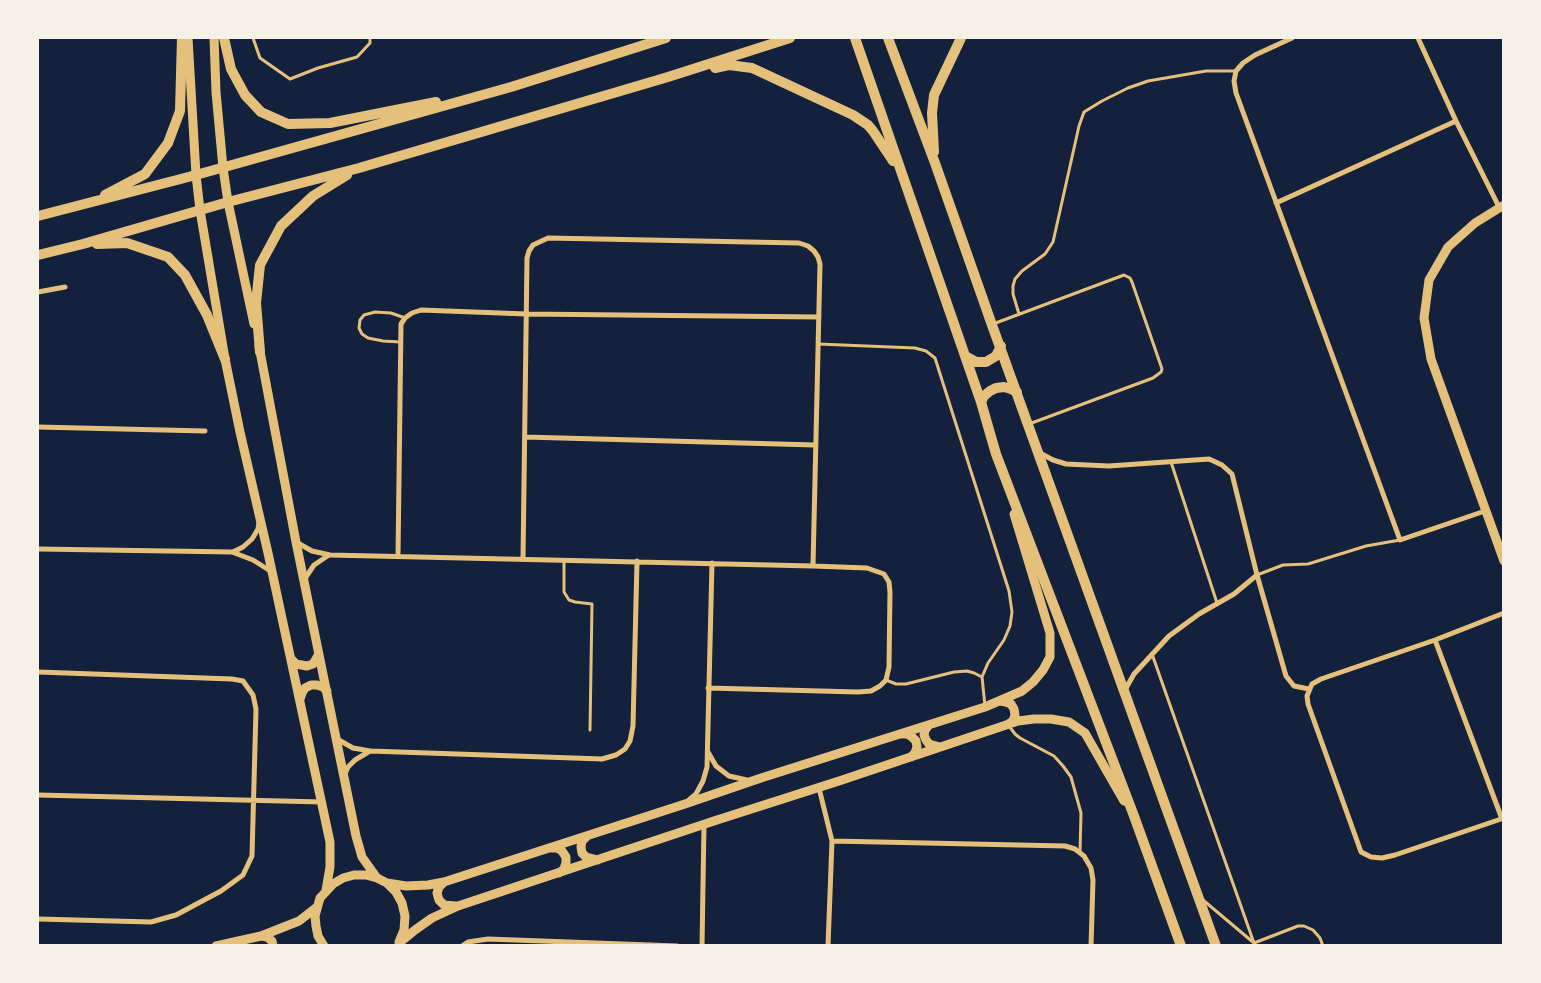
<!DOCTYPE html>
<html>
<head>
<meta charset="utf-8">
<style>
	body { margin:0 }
	#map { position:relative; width:1541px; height:983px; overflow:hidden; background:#14213d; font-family:Ubuntu,sans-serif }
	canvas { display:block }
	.frame { position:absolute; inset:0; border:39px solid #f6f1e7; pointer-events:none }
</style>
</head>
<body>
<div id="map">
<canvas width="1541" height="983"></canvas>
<div class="frame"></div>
</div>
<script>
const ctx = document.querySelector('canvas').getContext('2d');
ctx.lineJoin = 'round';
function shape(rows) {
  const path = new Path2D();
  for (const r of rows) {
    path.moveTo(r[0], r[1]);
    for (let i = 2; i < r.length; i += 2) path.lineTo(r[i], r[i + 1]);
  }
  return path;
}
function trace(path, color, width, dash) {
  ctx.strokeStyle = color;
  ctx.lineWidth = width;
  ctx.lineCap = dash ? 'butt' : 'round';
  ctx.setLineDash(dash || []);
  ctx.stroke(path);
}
trace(shape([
	[253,38,260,58,290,79,318,68,357,57,370,43,370,38],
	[1019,314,1013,294,1013,286,1015,279,1022,271,1045,254,1053,242,1079,126,1084,112,1102,101,1128,88,1148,81,1206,71,1236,71],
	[993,324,1124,275,1130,278,1132,282,1162,369,1161,372,1153,378,1029,424],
	[400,342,383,341,368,338,362,334,359,328,360,320,364,315,375,312,391,313,405,318],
	[818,344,915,348,926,351,935,358,1009,591,1012,612,1010,626,1004,640,988,663,982,677,985,706],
	[1171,462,1217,603],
	[564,560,564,592,569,600,575,602,592,604,590,730],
	[1257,575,1283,565,1308,564,1366,546,1400,540],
	[1152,654,1255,946],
	[886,680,896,684,906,684,954,672,967,671,974,673,982,677],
	[1009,726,1015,734,1020,738,1054,756,1063,766,1071,777,1081,813,1080,852],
	[1203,900,1254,943,1298,926,1304,926,1313,930,1320,938,1323,946]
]), '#e5c07b', 3);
trace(shape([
	[1292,38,1255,55,1243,63,1236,71,1234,81,1236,93,1400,540,1485,511],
	[1418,38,1456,121,1499,207],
	[1276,203,1456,121],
	[38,292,65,287],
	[38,427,205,431],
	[525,437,815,445],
	[1040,453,1053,460,1066,464,1109,466,1209,459,1222,465,1232,474,1257,575,1286,676,1294,686,1309,689],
	[296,542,312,551,330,555,813,566,867,568,884,574,889,582,890,592,889,667,886,680,880,686,871,691,858,692,708,688],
	[38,549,232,552,253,560,272,572],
	[233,552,243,547,252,539,258,529,259,523],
	[398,556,401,324,405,318,412,313,421,310,526,314,819,317],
	[523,559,527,258,529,251,533,245,548,238,799,243,808,246,814,251,818,257,820,264,813,566],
	[304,580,314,565,329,555],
	[1504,613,1435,640,1321,679,1312,684,1307,696,1308,704,1361,852,1371,857,1382,858,1395,855,1504,818],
	[1435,640,1502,819],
	[38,672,232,679,243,681,253,695,256,709,252,856,243,875,221,891,176,915,151,922,38,919],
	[1125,690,1134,674,1169,636,1199,614,1234,594,1257,575],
	[337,739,353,748,370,751,602,759,616,755,625,749,630,741,633,726,637,561],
	[708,752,716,766,729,776,747,780],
	[344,776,348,767,355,760,370,751],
	[819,788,832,841,828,946],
	[38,795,322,802],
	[689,800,696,794,703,781,707,767,712,563],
	[832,841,1065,846,1075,849,1084,856,1091,868,1093,880,1091,946],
	[462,946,468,942,488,939,677,946],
	[702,946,704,825]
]), '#e5c07b', 5);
trace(shape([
	[188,38,196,175,200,210,225,359,240,432,268,553,330,842,330,867,326,890],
	[214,38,216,92,223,168,228,202,254,324],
	[1504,205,1475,223,1448,247,1429,280,1424,318,1431,359,1504,561],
	[259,346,296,542,356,836,362,857,377,878],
	[292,660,296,664,307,666,313,664,319,654],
	[300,699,302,693,305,688,311,685,317,685,323,687,327,691],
	[1000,701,1006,702,1011,704,1014,709,1015,715,1013,721,1008,724],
	[929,725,925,730,924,735,926,740,929,744,940,747],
	[902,734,907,734,912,737,916,741,917,747,915,753,911,757],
	[587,836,582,841,581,847,582,853,586,857,598,860],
	[551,848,557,848,562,851,566,857,566,863,564,869,559,873],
	[444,882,439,887,437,893,439,900,444,905,456,906],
	[387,883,406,886,428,885,444,882,685,804,761,778,985,707,1022,691,1033,682,1043,670,1050,657,1050,633,1014,514],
	[261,936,267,937,272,941,273,946],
	[399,943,415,930,432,918,458,906,717,820,839,781,1018,721,1034,719,1051,719,1069,722,1085,733,1124,801],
	[216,946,261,936,299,921,317,907],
	[324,946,318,936,316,926,315,916,320,898,333,884,343,878,354,875,366,875,377,878,387,883,396,892,402,903,405,916,404,930,399,942]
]), '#e5c07b', 9);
trace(shape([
	[224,38,231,69,245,95,261,112,288,124,330,123,436,102],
	[855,38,981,402,996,454,1134,816,1181,946],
	[888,38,935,163,992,325,1216,946],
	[715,68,729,65,752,68,853,115,868,125,873,131,893,161],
	[934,152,932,113,934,95,961,38],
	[105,195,145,174,168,143,180,111,182,38],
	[38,216,196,175,511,87,666,38],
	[97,244,127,243,168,257,185,275,207,315,225,359],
	[38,255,83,244,228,202,359,168,668,77,790,38],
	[260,352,256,303,260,265,281,226,313,196,347,175],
	[965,356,976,362,986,362,996,356,1001,346],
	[981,402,984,396,990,391,996,388,1004,387,1011,389,1017,392]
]), '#e5c07b', 10);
</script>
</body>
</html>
